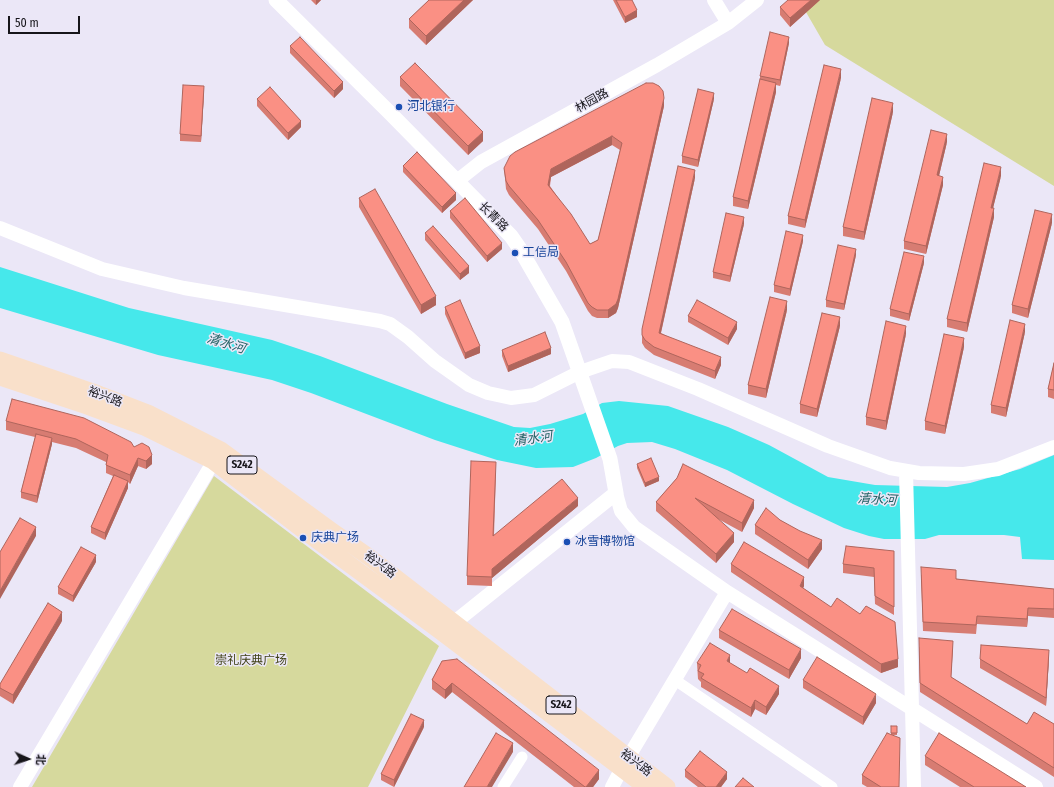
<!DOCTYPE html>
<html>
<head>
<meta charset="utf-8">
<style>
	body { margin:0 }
	#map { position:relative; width:1054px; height:787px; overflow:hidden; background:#ebe7f7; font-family:"Fira Sans Condensed","Noto Sans SC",sans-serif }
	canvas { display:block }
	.north { position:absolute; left:8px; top:739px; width:40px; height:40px; -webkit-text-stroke:3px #ebe7f7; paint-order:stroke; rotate:93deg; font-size:11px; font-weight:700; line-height:16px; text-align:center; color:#16151a }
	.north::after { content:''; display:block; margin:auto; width:14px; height:18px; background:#16151a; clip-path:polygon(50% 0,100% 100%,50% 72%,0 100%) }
	.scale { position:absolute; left:8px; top:16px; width:72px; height:18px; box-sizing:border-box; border:2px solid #16151a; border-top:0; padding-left:5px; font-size:12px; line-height:14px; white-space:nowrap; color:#16151a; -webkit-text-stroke:3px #ebe7f7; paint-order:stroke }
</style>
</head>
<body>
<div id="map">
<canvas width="1054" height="787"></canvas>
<div class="north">北</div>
<div class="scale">50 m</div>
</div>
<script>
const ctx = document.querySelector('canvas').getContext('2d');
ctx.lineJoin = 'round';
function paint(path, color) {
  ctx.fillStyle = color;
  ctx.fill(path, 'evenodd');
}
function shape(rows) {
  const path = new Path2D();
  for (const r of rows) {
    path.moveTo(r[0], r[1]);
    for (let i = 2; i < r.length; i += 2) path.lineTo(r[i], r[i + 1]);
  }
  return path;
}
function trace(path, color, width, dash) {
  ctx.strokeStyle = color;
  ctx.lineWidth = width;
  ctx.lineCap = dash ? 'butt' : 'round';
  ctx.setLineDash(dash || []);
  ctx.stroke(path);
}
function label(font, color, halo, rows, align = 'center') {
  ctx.font = font + ' "Fira Sans Condensed","Noto Sans SC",sans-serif';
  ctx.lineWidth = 3;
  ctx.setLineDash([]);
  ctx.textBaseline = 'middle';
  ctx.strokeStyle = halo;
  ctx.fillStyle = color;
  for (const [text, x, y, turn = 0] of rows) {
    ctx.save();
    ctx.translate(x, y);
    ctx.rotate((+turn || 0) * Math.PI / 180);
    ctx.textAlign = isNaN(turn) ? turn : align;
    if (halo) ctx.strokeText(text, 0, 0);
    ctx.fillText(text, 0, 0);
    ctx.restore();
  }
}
paint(shape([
	[799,0,1054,0,1054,186,825,45],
	[214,476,439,646,368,787,32,787]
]), '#d6d99d');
paint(shape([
	[0,267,129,308,272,340,320,356,447,404,514,427,530,428,550,424,583,414,602,403,619,401,668,406,728,427,769,445,828,477,875,485,947,487,970,483,1020,469,1054,455,1054,560,1022,559,1020,537,1004,535,939,535,925,539,884,539,869,536,844,528,793,504,727,470,675,449,652,442,627,443,618,446,596,458,573,467,536,468,497,460,435,440,311,393,272,380,158,355,0,308]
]), '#46e8eb');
trace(shape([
	[675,680,832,787],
	[503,787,522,757]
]), '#fff', 11);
trace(shape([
	[714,0,728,23],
	[457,181,481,162,657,65,728,23,757,0],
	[0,228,102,269,184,288,380,321,390,324,408,337,435,361,469,385,488,393,511,398,534,395,580,372,612,361,629,362,698,389,828,446,890,468,919,473,964,474,998,469,1054,447],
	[906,471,914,787],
	[616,493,621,511,634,527,727,592,1036,787],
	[20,787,218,454],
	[612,787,622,768,727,592]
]), '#fff', 14);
trace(shape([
	[276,0,390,113,511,236,520,249,562,322,610,459,616,493,455,622]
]), '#fff', 15);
trace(shape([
	[0,360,93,392,150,414,221,450,332,531,369,557,667,787],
	[0,377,87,406,144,427,213,461,307,533,440,631,646,787]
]), '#f9e0ca', 17);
paint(shape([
	[311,0,321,0,316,5],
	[429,0,473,0,426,45,409,28,409,19],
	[613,0,632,0,637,17,625,23],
	[820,0,790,27,780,15,780,7],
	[789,43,780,86,776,85,776,92,748,209,733,206,733,197,760,80,760,76],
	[290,46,343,89,334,98,290,53],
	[400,77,483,141,468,155,400,86],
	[841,78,805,228,788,224,788,216],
	[204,93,201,142,180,141,180,134],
	[257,99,301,127,288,140,257,106],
	[714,99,698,167,682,163,682,156],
	[664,106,618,308,616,313,608,318,597,318,592,316,588,311,566,271,538,229,509,195,506,189,504,168],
	[612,145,620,150,598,240,590,244,550,186,551,177],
	[893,112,864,240,843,236,843,227],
	[947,142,939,176,943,185,926,254,904,249,904,241],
	[403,166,456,200,442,213,403,172],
	[1001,176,993,208,994,217,967,332,947,327,947,319],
	[695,178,661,333,721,365,715,379,654,355,645,348,642,343,642,329],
	[359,198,436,305,421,314,359,207],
	[450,211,502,249,487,262,450,218],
	[1052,223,1028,318,1012,313,1012,305],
	[744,224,730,282,713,278,713,272],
	[425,233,469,273,460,280,425,240],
	[803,241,790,296,774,292,774,285],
	[856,255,844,310,826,307,826,300],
	[924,263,909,321,890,316,890,309],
	[445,307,480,353,465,359,445,314],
	[787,310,766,398,748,394,748,385],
	[688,316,737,329,728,345,688,322],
	[840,326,817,417,800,413,800,404],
	[1025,332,1006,417,991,413,991,405],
	[906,334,886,430,866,425,866,417],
	[964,347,945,434,925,430,925,421],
	[502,350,551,354,508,372,502,356],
	[1054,363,1054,399,1048,397,1048,389],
	[6,421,134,447,152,464,146,469,138,466,130,484,128,482,128,488,105,540,91,533,91,527,113,476,106,473,106,462,76,448,52,442,52,444,37,503,21,498,21,492,35,437,6,430],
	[637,464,659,481,645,487,637,468],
	[496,471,494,536,578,506,492,578,492,586,467,585,467,576],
	[677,478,754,508,742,532,718,519,734,542,716,563,656,511,656,502],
	[780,520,822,549,808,569,755,534,755,525],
	[894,551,894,615,875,604,874,577,843,573,843,564],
	[96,562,73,602,58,594,58,587],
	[731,564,804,586,803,588,898,667,881,673,731,572],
	[921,575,1054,589,1054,618,1028,616,1027,627,977,624,976,634,923,631],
	[62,621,13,704,0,696,0,684],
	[719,630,801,658,789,679,719,638],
	[919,647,953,650,951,677,1027,724,1054,724,1054,777,920,692],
	[1049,658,1046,706,980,668,980,659],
	[442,661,599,779,593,787,574,787,452,692,445,699,432,689,432,680],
	[697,663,730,663,779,694,766,715,755,709,751,717,701,687,701,682,698,679],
	[803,680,876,703,863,725,803,688],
	[891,726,897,726,897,735,892,735,899,787,867,787,862,784,862,775,891,735],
	[424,727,394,787,381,780,381,774],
	[925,756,1026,787,960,787,925,765],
	[685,770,727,779,721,787,698,787,685,777]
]), '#d77c72');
paint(shape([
	[316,0,321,0,316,5],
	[464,0,473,0,426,45,426,36],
	[811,0,820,0,790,27,790,18],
	[637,10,637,17,625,23,625,17],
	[789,37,789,43,780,86,780,80],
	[841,69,841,78,805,228,805,220],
	[343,82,343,89,334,98,334,91],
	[776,83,776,92,748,209,748,201],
	[204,86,204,93,201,142,201,136],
	[714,93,714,99,698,167,698,160],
	[664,98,664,106,618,308,616,313,608,318,608,310],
	[893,103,893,112,864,240,864,232],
	[301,121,301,127,288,140,288,133],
	[483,132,483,141,468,155,468,146],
	[947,134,947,142,937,184,937,175],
	[612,136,612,145,551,177,548,193,548,185,551,169],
	[1001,167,1001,176,991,216,991,208],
	[695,170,695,178,659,341,659,333],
	[943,177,943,185,926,254,926,246],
	[456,193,456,200,442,213,442,207],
	[994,208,994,217,967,332,967,323],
	[1052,214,1052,223,1028,318,1028,309],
	[744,217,744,224,730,282,730,276],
	[803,235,803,241,790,296,790,289],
	[502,243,502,249,487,262,487,256],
	[856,249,856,255,844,310,844,304],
	[924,256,924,263,909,321,909,314],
	[469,266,469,273,460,280,460,274],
	[436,296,436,305,421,314,421,305],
	[787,301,787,310,766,398,766,389],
	[840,317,840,326,817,417,817,409],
	[737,322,737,329,728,345,728,338],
	[1025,324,1025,332,1006,417,1006,408],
	[906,326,906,334,886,430,886,421],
	[964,338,964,347,945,434,945,426],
	[480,346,480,353,465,359,465,353],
	[551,348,551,354,508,372,508,366],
	[721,357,721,365,715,379,715,371],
	[52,438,52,444,37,503,37,496],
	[152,455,152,464,146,469,146,461],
	[138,458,138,466,130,484,130,475],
	[659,477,659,481,645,487,645,483],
	[128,481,128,488,105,540,105,533],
	[578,498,578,506,492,578,492,586,492,569],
	[754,500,754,508,742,532,742,523],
	[36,527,36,536,0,599,0,591],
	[734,533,734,542,716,563,716,554],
	[822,540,822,549,808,569,808,560],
	[96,555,96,562,73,602,73,596],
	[804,577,804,586,800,595,800,586],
	[1028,608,1028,616,1027,627,1027,619],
	[62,612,62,621,13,704,13,695],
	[801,649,801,658,789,679,789,670],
	[1049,650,1049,658,1046,706,1046,698],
	[730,655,730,664,727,661],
	[898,659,898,667,881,673,881,664],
	[452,683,452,692,445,699,445,690],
	[779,686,779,694,766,715,766,707],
	[876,694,876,703,863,725,863,717],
	[755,700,755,709,751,717,751,708],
	[424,720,424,727,394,787,394,780],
	[513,743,513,752,492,787,487,787],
	[599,770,599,779,593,787,586,787],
	[727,772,727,779,721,787,716,787]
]), '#af655c');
const building = shape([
	[429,0,464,0,426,36,409,19,429,0],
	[616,0,632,0,637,10,625,17,616,0],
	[788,0,811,0,790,18,780,7,788,0],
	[770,32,789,37,780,80,760,76,770,32],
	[300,37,343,82,334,91,290,46,300,37],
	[415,63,483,132,468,146,400,77,415,63],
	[824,65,841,69,805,220,788,216,824,65],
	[760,79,776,83,748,201,733,197,760,79],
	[646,83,653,83,659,86,663,91,664,98,618,299,616,304,608,310,597,310,592,307,588,303,566,262,538,220,509,186,506,181,504,168,510,156,515,152,646,83],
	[612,136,622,143,598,240,590,244,571,214,548,185,551,169,612,136],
	[183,85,204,86,201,136,180,134,183,85],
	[270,87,301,121,288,133,257,99,270,87],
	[698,89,714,93,698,160,682,156,698,89],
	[872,98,893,103,864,232,843,227,872,98],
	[931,130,947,134,937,175,943,177,926,246,904,241,931,130],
	[417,152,456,193,442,207,403,166,417,152],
	[984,163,1001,167,991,208,994,208,967,323,947,319,984,163],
	[678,166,695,170,659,333,721,357,715,371,654,347,645,340,642,335,642,329,678,166],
	[375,189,436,296,421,305,359,198,375,189],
	[465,198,502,243,487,256,450,211,465,198],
	[1035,210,1052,214,1028,309,1012,305,1035,210],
	[726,213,744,217,730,276,713,272,726,213],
	[433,226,469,266,460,274,425,233,433,226],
	[786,231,803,235,790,289,774,285,786,231],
	[838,245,856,249,844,304,826,300,838,245],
	[904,252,924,256,909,314,890,309,904,252],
	[770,297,787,301,766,389,748,385,770,297],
	[460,300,480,346,465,353,445,307,460,300],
	[697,300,737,322,728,338,688,316,697,300],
	[822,313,840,317,817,409,800,404,822,313],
	[1010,320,1025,324,1006,408,991,405,1010,320],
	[886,321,906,326,886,421,866,417,886,321],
	[545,332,551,348,508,366,502,350,545,332],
	[944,334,964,338,945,426,925,421,944,334],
	[1054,363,1054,390,1048,389,1054,363],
	[12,399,84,418,131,442,134,447,142,443,149,447,152,455,146,461,138,458,130,475,106,465,108,455,76,439,6,421,12,399],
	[36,434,52,438,37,496,21,492,36,434],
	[651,458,659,477,645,483,637,464,651,458],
	[471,461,496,462,493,536,562,479,578,498,492,569,492,577,467,576,471,461],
	[683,464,754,500,742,523,695,498,734,533,716,554,656,502,677,478,683,464],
	[114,475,128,481,105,533,91,527,114,475],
	[766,508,780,520,800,531,822,540,808,560,755,525,766,508],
	[20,518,36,527,0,591,0,552,20,518],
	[744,542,804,577,800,586,831,607,837,598,860,614,866,606,895,622,898,659,881,664,731,564,744,542],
	[846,546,894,551,894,607,875,596,874,568,843,564,846,546],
	[81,547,96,555,73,596,58,587,81,547],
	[921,567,956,570,956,579,1054,589,1054,609,1028,608,1027,619,977,616,976,625,923,622,921,567],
	[48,603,62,612,13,695,0,688,0,684,48,603],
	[732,609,801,649,789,670,719,630,732,609],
	[919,638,953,641,951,677,1027,724,1034,712,1054,724,1054,768,920,683,919,638],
	[710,643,730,655,727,661,747,673,750,668,779,686,766,707,755,700,751,708,701,678,704,674,698,671,701,665,697,663,710,643],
	[981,645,1049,650,1046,698,980,659,981,645],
	[817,657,876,694,863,717,803,680,817,657],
	[457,659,599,770,586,787,585,787,452,683,445,690,432,680,442,661,457,659],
	[411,714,424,720,394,780,381,774,411,714],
	[891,726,897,726,897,733,891,733,891,726],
	[496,733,513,743,487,787,464,787,496,733],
	[887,733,900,738,899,787,881,787,862,775,887,733],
	[939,733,1026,787,974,787,925,756,939,733],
	[700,751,727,772,716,787,706,787,685,770,700,751],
	[743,778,754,787,735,787,743,778]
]);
paint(building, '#fa9084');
trace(building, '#af655c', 1);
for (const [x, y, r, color] of [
	[399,107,4,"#1a4fb4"],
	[515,253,4,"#1a4fb4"],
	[303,538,4,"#1a4fb4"],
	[567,542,4,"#1a4fb4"]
]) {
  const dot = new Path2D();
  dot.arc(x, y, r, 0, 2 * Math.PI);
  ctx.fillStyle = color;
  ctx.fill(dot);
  trace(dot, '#ebe7f7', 1.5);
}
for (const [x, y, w] of [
	[242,465,30],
	[561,705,30]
]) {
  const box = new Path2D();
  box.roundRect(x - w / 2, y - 9, w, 18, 3);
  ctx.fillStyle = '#ebe7f7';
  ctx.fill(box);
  trace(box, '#16151a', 1);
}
label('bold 11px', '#16151a', null, [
	["S242",242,465],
	["S242",561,705]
]);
label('12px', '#16151a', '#ebe7f7', [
	["林园路",592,101,-29],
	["长青路",493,217,45],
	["裕兴路",105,397,21],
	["裕兴路",380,565,37],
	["裕兴路",636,763,37]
]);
label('12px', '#164399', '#ebe7f7', [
	["河北银行",407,107],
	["工信局",523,253],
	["庆典广场",311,538],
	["冰雪博物馆",575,542]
], 'left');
label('12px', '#3f4014', '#ebe7f7', [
	["崇礼庆典广场",251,661]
]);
label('italic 13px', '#216163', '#ebe7f7', [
	["清水河",226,344,17],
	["清水河",533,439,-8],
	["清水河",877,500,3]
]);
</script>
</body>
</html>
